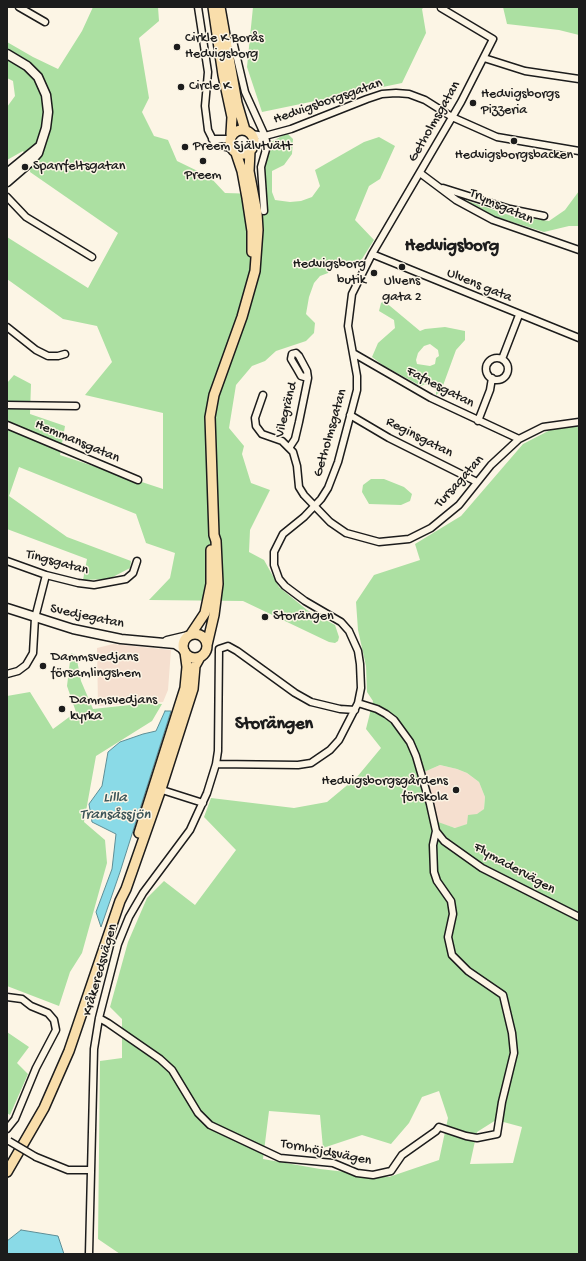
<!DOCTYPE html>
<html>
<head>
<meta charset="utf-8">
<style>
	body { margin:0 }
	#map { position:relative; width:586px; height:1261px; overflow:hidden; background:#fcf5e5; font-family:"Gochi Hand",sans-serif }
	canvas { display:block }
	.frame { position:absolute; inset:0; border:8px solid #1c1c1c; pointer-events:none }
</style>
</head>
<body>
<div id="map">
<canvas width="586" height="1261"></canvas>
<div class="frame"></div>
</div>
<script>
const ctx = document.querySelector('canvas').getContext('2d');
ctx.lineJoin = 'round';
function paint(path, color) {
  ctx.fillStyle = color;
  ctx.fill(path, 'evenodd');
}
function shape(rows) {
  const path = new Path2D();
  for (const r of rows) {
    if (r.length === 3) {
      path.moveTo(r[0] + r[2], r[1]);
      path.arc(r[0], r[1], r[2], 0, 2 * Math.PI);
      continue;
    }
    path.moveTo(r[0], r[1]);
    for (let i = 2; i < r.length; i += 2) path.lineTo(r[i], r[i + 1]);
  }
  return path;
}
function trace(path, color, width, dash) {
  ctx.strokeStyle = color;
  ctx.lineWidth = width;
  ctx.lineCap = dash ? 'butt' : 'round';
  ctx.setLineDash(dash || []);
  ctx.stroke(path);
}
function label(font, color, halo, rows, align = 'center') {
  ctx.font = font + ' "Gochi Hand",sans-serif';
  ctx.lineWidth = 3;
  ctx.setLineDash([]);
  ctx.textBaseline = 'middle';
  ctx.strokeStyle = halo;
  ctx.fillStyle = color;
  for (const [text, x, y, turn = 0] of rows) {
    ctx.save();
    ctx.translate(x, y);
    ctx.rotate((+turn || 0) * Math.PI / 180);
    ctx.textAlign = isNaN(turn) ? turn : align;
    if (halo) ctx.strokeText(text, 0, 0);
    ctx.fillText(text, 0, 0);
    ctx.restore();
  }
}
paint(shape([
	[113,644,171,650,168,690,163,702,98,706,97,648],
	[440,765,457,769,467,773,479,782,485,797,484,809,467,824,456,828,438,823,424,772]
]), '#f5dfcf');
paint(shape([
	[93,7,158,7,159,21,139,38,149,98,142,112,154,136,168,140,177,161,210,177,225,193,259,194,263,157,271,142,287,133,293,139,292,154,284,165,272,171,272,192,275,200,290,202,301,201,312,197,320,186,315,170,364,142,379,137,395,146,380,179,369,186,355,220,374,240,362,259,355,263,351,261,333,264,328,273,320,276,314,283,309,297,306,314,315,323,314,333,306,341,276,351,265,361,252,366,236,385,229,428,244,446,242,454,251,483,270,490,250,530,249,552,264,560,279,587,307,610,335,625,339,637,338,641,335,643,329,642,243,601,149,600,170,578,175,553,146,543,136,514,19,467,9,496,67,537,131,561,130,568,109,579,83,580,87,559,7,529,7,383,14,375,31,384,30,414,65,426,60,455,163,489,163,413,85,395,112,362,97,326,63,319,7,279,7,237,88,288,118,233,30,172,31,165,23,151,7,160,7,107,15,96,13,81,7,78,7,42,33,57,58,69,82,31],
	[253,7,424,7,422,9,426,33,402,83,262,112,247,67],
	[503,7,579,7,579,35,559,30,507,24],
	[579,191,579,226,569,226,544,232,487,214,462,199,512,216,549,221,565,210],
	[384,301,420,331,425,329,445,327,465,331,465,340,456,350,441,391,436,395,436,389,432,387,425,384,421,386,384,366,372,357,378,343,395,328,394,320,379,311,381,303],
	[430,344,438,350,439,356,436,358,435,364,430,366,417,364,416,360,418,353,424,346],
	[579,424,579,1254,120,1254,98,1239,100,1061,122,1058,122,1019,110,1007,128,942,147,898,164,881,195,905,236,850,204,817,211,798,294,808,327,802,357,777,381,748,366,729,373,701,367,692,366,666,358,630,356,602,374,575,420,560,415,544,461,516,523,444,552,429],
	[440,765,457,769,467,773,479,782,485,797,484,809,477,814,468,815,467,824,455,828,438,822,424,772],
	[439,1091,448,1118,439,1160,389,1177,320,1169,263,1159,269,1111,320,1115,323,1148,362,1135,391,1144,409,1123,422,1097],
	[496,1120,522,1127,513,1163,470,1164,477,1132],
	[371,479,384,479,404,487,412,494,410,501,401,505,369,504,362,492,363,485],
	[71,653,76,655,81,681,93,709,148,703,162,704,152,721,96,756,84,822,105,840,107,863,82,953,70,972,59,1006,7,986,7,696,30,692,53,729,76,712,67,686],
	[7,1032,29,1047,17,1063,28,1074,10,1115,7,1113]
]), '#ace0a2');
const water = shape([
	[165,711,171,711,120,872,101,927,96,912,112,869,116,834,92,822,89,804,102,786,108,752,120,742,143,734,156,731,165,711],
	[21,1230,58,1236,64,1254,7,1254,7,1241,21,1230]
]);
paint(water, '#8adae7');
trace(water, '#5e8e96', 1);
const street = shape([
	[19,7,45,22],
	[198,7,208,72,205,106,208,130,214,142,217,145,231,148],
	[233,41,245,92,265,136,267,146,261,167,264,211],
	[484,58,525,71,579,79],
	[251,134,265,136,291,129,367,99,382,94,396,93,409,94,425,100,452,117,497,137,579,151],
	[212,139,229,139],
	[253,146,265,136],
	[420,173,456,200,493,220,579,250],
	[443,188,510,209,544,216],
	[7,197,26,217,92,257],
	[372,254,579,338],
	[7,327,36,350,48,356,58,356,65,354],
	[353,353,431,398,519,439],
	[497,369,11],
	[502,359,519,315],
	[263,395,255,418,256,426,262,434,282,441,293,452,297,466,299,487,304,495,330,522,346,533,379,542,409,539,431,528,459,505,491,465,519,439,543,427,579,422],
	[7,405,76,406],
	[350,415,389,438,477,482],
	[478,421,490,390,492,378],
	[7,425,138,480],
	[289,448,295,439,299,422,308,378,307,371,299,356,296,353,292,354,291,359,297,369,301,376,308,378],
	[7,561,46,575,78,583,94,585,126,579,133,573,137,561],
	[7,674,18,671,26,665,33,653,35,618,46,575],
	[358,703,377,709,386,714,394,720,410,742,416,756,430,804,436,831,444,841,482,868,579,917],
	[216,764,298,765,311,763,330,750,339,740,358,703,361,688,360,664,358,651,349,631,341,622,305,601,285,586,279,579,274,565,274,552,283,534,304,517,321,499,328,488,338,462,357,390,357,376,348,326,352,294,372,254,461,102,493,39,441,8],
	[159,789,203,803],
	[7,997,22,999,31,1006,48,1013,54,1020,56,1030,36,1068,15,1119,7,1129],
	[99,1018,108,1023,160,1059,172,1070,198,1113,210,1125,280,1158,333,1163,357,1173,373,1175,391,1171,402,1155,436,1131,439,1127,466,1136,477,1138,497,1134,502,1102,514,1053,512,1033,503,995,468,971,452,955,448,937,453,914,451,901,437,881,434,872,433,845,436,831],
	[36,1157,68,1170,91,1170],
	[89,1254,94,1049,99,1018,118,944,129,917,143,893,190,830,207,793,216,764,218,751,219,649,228,646,237,651,295,693,311,702,340,709,355,710]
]);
const secondary = shape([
	[7,54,27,66,38,77,46,95,48,112,46,128,38,153,29,163,7,182],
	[7,173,40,146],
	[7,608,73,629,121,639,175,644,184,650],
	[167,641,188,636]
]);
const primary = shape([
	[213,7,223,75,232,117,231,134],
	[220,7,237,103,245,130],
	[242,142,12],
	[236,153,242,171,247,198,252,231,252,252],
	[195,646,12],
	[191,634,205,613,211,584,211,550],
	[207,645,214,615,218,584,216,541,214,535,210,417,214,395,242,317,255,271,258,230,257,213,249,171,250,151],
	[139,833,185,688,187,667,185,652],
	[7,1172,44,1108,69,1051,120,901,126,889,161,789,193,689,195,666,200,657]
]);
trace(street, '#1c1c1c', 9);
trace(secondary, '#1c1c1c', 11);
trace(primary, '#1c1c1c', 12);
trace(street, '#fcf5e5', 6);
trace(secondary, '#fcf5e5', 8);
trace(primary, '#f9deab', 9);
const streetBridge = shape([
	[9,1141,36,1157]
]);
trace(streetBridge, '#1c1c1c', 9, []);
trace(streetBridge, '#fcf5e5', 6);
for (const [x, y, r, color] of [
	[177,47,4,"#1c1c1c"],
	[181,87,4,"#1c1c1c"],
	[473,103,4,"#1c1c1c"],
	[514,141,4,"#1c1c1c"],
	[185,147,4,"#1c1c1c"],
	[203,161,4,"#1c1c1c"],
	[25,167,4,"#1c1c1c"],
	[402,267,4,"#1c1c1c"],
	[374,273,4,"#1c1c1c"],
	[265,617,4,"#1c1c1c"],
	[43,666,4,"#1c1c1c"],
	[62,709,4,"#1c1c1c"],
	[456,790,4,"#1c1c1c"]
]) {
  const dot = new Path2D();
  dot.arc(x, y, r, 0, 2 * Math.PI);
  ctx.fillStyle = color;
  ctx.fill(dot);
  trace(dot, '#fcf5e5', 1.5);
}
label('14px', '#1c1c1c', '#fcf5e5', [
	["Cirkle K Borås",185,39],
	["Hedvigsborg",185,55],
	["Circle K",189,87],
	["Hedvigsborgs",481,95],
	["Pizzeria",481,111],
	["Preem Självtvätt",193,147],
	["Hedvigsborgsbacken",514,156,"center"],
	["Sparrfeltsgatan",33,167],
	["Preem",203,176,"center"],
	["Hedvigsborg",366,265,"right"],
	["butik",366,281,"right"],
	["Ulvens",402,282,"center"],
	["gata 2",402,298,"center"],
	["Storängen",273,617],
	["Dammsvedjans",51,658],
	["församlingshem",51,674],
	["Dammsvedjans",70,701],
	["kyrka",70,717],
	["Hedvigsborgsgårdens",448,782,"right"],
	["förskola",448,798,"right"]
], 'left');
label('14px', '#1c1c1c', '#fcf5e5', [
	["Hedvigsborgsgatan",328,102,-19],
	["Getholmsgatan",435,122,-60],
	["Trymsgatan",501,207,24],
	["Ulvens gata",479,286,22],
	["Fafnesgatan",440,388,27],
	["Vilegränd",287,410,-76],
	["Getholmsgatan",331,433,-74],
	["Reginsgatan",419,438,27],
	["Hemmansgatan",77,442,23],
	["Tursagatan",460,482,-48],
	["Tingsgatan",57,563,15],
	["Svedjegatan",87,617,12],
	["Flymadervägen",514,869,29],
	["Kråkeredsvägen",101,970,-74],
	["Tornhöjdsvägen",326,1153,11]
]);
label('italic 15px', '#3d5559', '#fcf5e5', [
	["Lilla",115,799],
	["Transåssjön",115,816]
]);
label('bold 18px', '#1c1c1c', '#fcf5e5', [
	["Hedvigsborg",452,247],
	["Storängen",274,725]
]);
</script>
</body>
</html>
